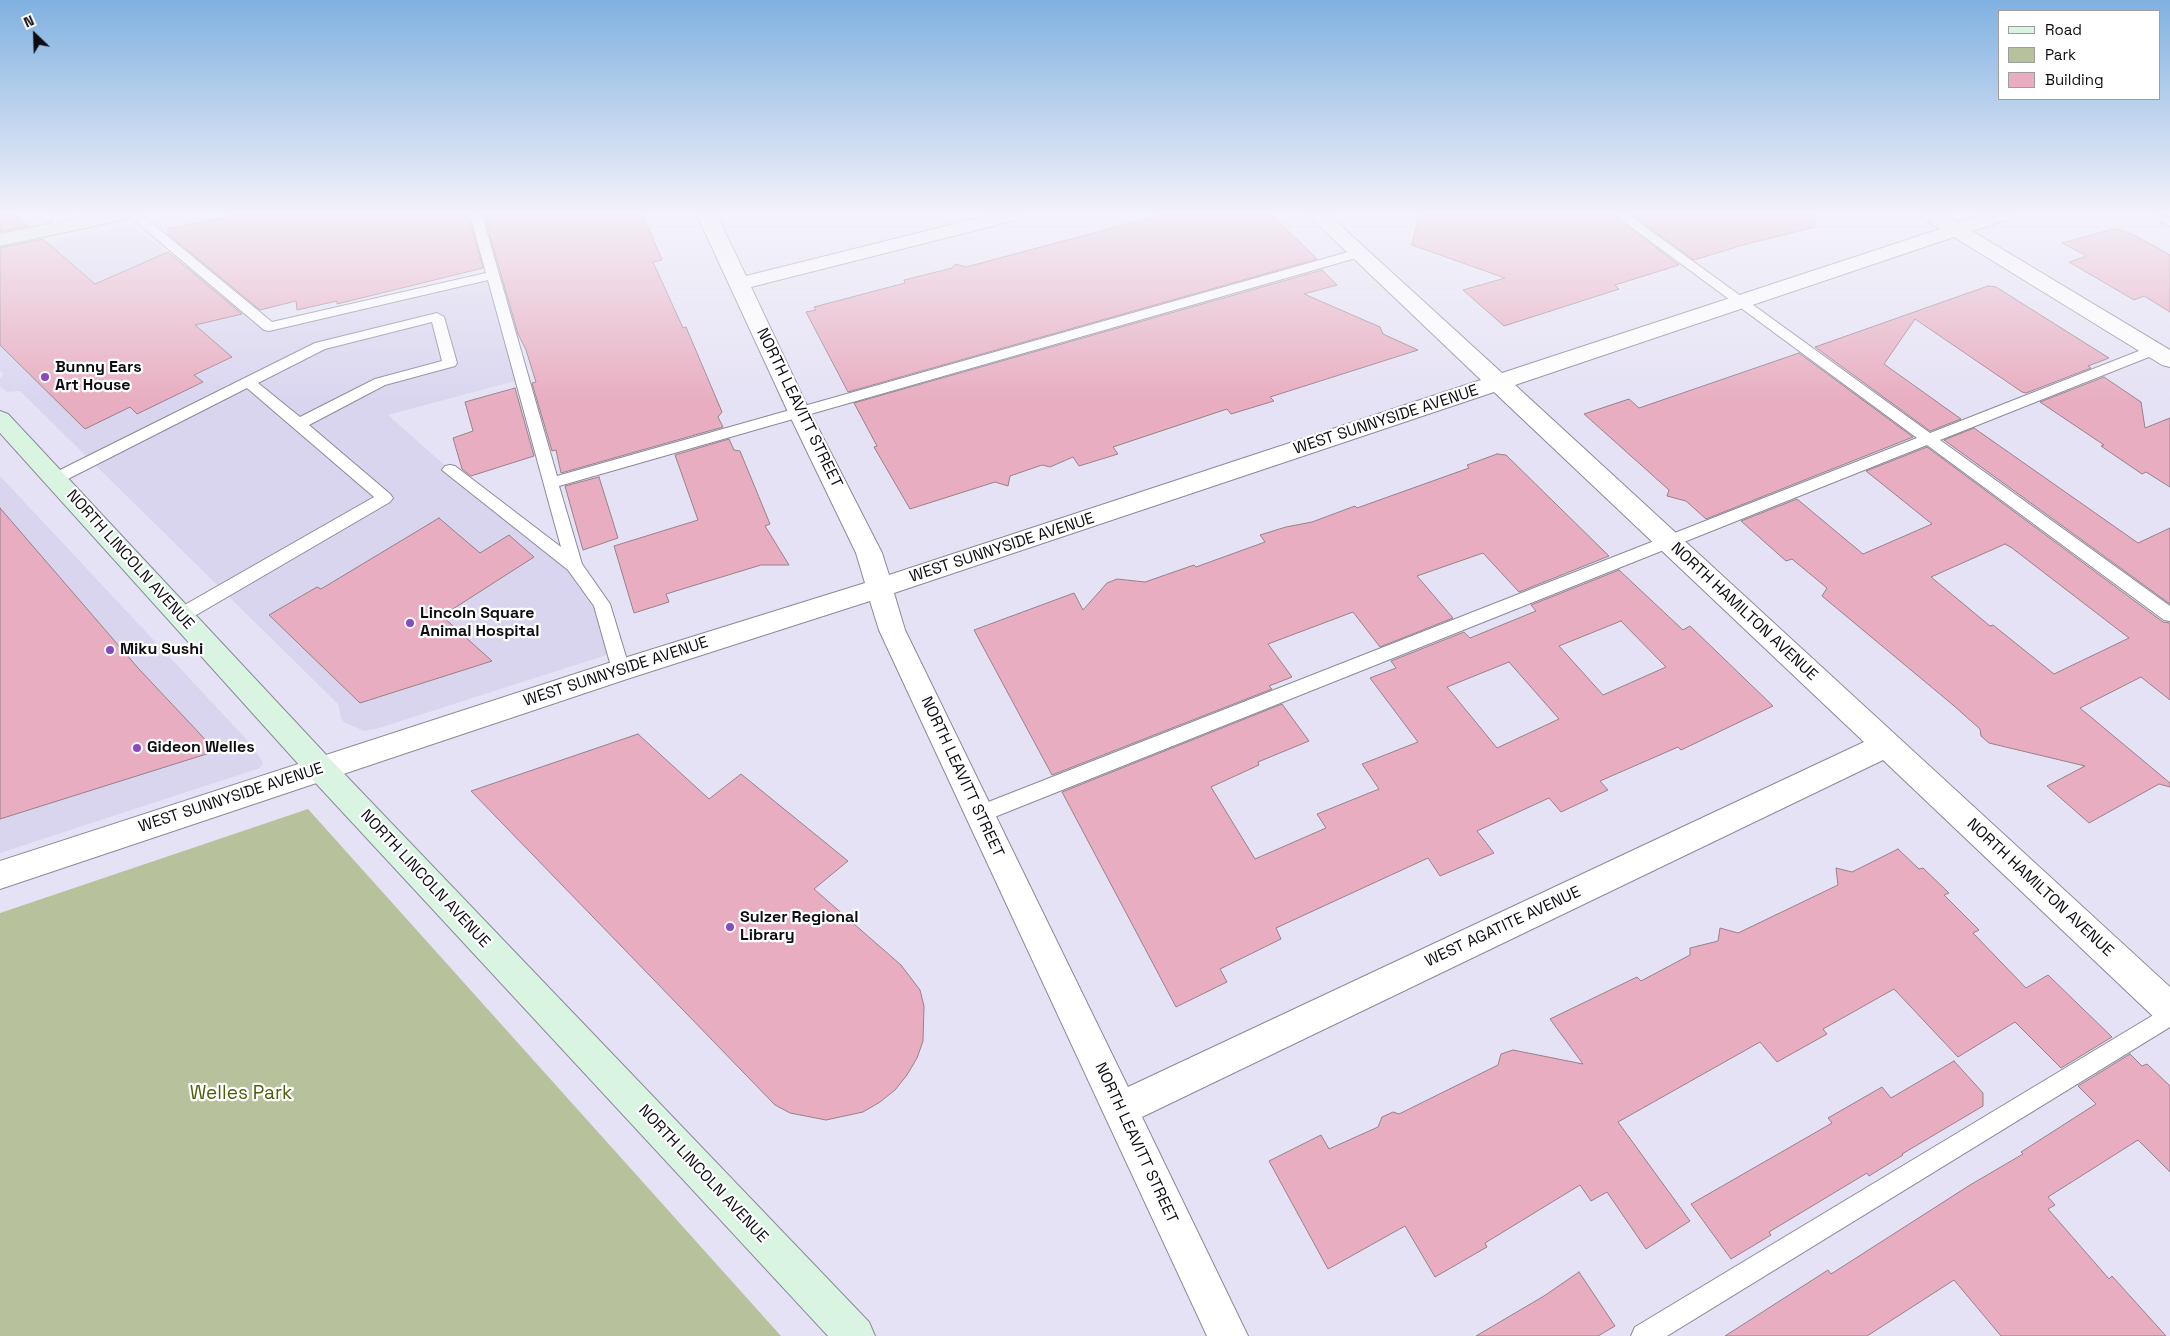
<!DOCTYPE html>
<html>
<head>
<meta charset="utf-8">
<style>
	body { margin:0 }
	#map { position:relative; width:2170px; height:1336px; overflow:hidden; background:#e6e2f5; font-family:"Space Grotesk",sans-serif }
	canvas { display:block }
	.legend { position:absolute; left:1998px; top:10px; width:162px; height:90px; box-sizing:border-box; background:#fff; border:1px solid #9e9ea0; margin:0; padding:6px 9px; list-style:none; font-size:15px; color:#0d0c12 }
	.legend li { display:flex; align-items:center; gap:10px; height:25px }
	.legend b { width:25px; border:1px solid #9e9ea0 }
	.north { position:absolute; left:10px; top:10px; width:50px; height:50px; -webkit-text-stroke:4px #fff; paint-order:stroke; rotate:336deg; font-size:14px; font-weight:700; line-height:20px; text-align:center; color:#0d0c12 }
	.north::after { content:''; display:block; margin:auto; width:18px; height:22px; background:#0d0c12; clip-path:polygon(50% 0,100% 100%,50% 72%,0 100%) }
</style>
</head>
<body>
<div id="map">
<canvas width="2170" height="1336"></canvas>
<ul class="legend">
<li><b style="height:6px;background:#d9f5e2"></b>Road</li>
<li><b style="height:14px;background:#b7c29c"></b>Park</li>
<li><b style="height:14px;background:#e8adc0"></b>Building</li>
</ul>
<div class="north">N</div>
</div>
<script>
const ctx = document.querySelector('canvas').getContext('2d');
ctx.lineJoin = 'round';
function paint(path, color) {
  ctx.fillStyle = color;
  ctx.fill(path, 'evenodd');
}
function shape(rows) {
  const path = new Path2D();
  for (const r of rows) {
    path.moveTo(r[0], r[1]);
    for (let i = 2; i < r.length; i += 2) path.lineTo(r[i], r[i + 1]);
  }
  return path;
}
function trace(path, color, width, dash) {
  ctx.strokeStyle = color;
  ctx.lineWidth = width;
  ctx.lineCap = dash ? 'butt' : 'round';
  ctx.setLineDash(dash || []);
  ctx.stroke(path);
}
function label(font, color, halo, rows, align = 'center') {
  ctx.font = font + ' "Space Grotesk",sans-serif';
  ctx.lineWidth = 4.5;
  ctx.setLineDash([]);
  ctx.textBaseline = 'middle';
  ctx.strokeStyle = halo;
  ctx.fillStyle = color;
  for (const [text, x, y, turn = 0] of rows) {
    ctx.save();
    ctx.translate(x, y);
    ctx.rotate((+turn || 0) * Math.PI / 180);
    ctx.textAlign = isNaN(turn) ? turn : align;
    if (halo) ctx.strokeText(text, 0, 0);
    ctx.fillText(text, 0, 0);
    ctx.restore();
  }
}
paint(shape([
	[130,225,270,327,493,275,522,379,388,415,450,470,574,566,602,604,616,652,376,729,364,731,344,722,341,718,338,704,20,391,7,392,0,386,0,379,4,374,0,370,0,253],
	[0,476,250,743,263,763,260,768,0,853]
]), '#d9d5ef');
paint(shape([
	[308,809,781,1336,0,1336,0,913]
]), '#b7c29c');
const building = shape([
	[0,215,15,215,28,226,0,232,0,215],
	[233,215,468,215,483,268,337,304,337,301,297,310,296,301,260,310,168,234,168,229,233,215],
	[484,215,643,215,662,260,653,262,683,328,686,327,722,412,718,417,723,427,561,473,556,450,552,451,532,383,536,382,526,350,518,334,484,215],
	[1161,215,1272,215,1317,259,848,392,806,312,816,310,814,307,905,283,904,280,952,268,955,264,966,267,1161,215],
	[1419,215,1613,215,1679,265,1615,285,1619,289,1504,326,1463,290,1505,278,1412,245,1419,215],
	[1632,215,1814,215,1815,227,1743,245,1694,260,1632,215],
	[2113,229,2121,230,2138,237,2170,255,2170,312,2144,296,2134,300,2069,262,2087,256,2062,243,2113,229],
	[43,239,95,284,168,252,242,314,195,325,232,357,194,375,203,382,137,414,130,407,85,429,0,345,0,248,43,239],
	[1322,270,1337,285,1304,294,1380,327,1383,334,1418,350,1270,397,1274,401,1231,414,1227,409,1113,447,1118,454,1079,466,1073,457,1050,467,1042,465,1010,476,1008,486,995,482,910,509,874,447,877,446,854,403,1322,270],
	[1988,286,1996,287,2109,358,2088,366,2091,368,2026,393,2022,392,1915,319,1884,364,1961,419,1930,431,1815,347,1988,286],
	[1799,353,1913,437,1706,519,1686,501,1667,496,1669,490,1584,414,1629,399,1639,408,1799,353],
	[2104,377,2141,402,2145,428,2170,418,2170,487,2146,472,2142,474,2101,446,2104,445,2040,402,2104,377],
	[515,388,534,456,471,476,462,469,453,438,473,431,465,402,515,388],
	[1974,428,2138,543,2170,528,2170,604,1944,440,1974,428],
	[729,439,734,450,740,451,770,524,765,526,789,565,761,565,666,594,669,602,634,613,614,546,698,520,675,455,729,439],
	[1927,447,2163,622,2170,623,2170,700,2141,677,2080,708,2170,783,2170,787,2159,784,2089,823,2047,786,2085,766,1989,743,1981,736,1980,729,1953,705,1822,596,1827,588,1792,559,1786,561,1741,521,1797,499,1863,554,1932,524,1866,471,1927,447],
	[2005,544,2012,548,2129,638,2054,674,1993,625,1990,626,1931,577,2005,544],
	[1497,454,1506,455,1609,556,1519,592,1483,553,1417,576,1453,618,1380,647,1353,612,1268,644,1292,677,1269,686,1272,689,1052,775,974,630,1074,593,1083,610,1107,583,1117,579,1145,582,1194,565,1196,567,1265,542,1260,535,1286,527,1312,522,1355,506,1357,508,1469,468,1467,465,1497,454],
	[599,477,618,538,583,550,565,486,599,477],
	[0,508,138,668,216,751,0,819,0,508],
	[439,518,480,553,509,535,534,557,442,616,492,661,360,703,269,615,317,587,321,589,439,518],
	[1619,570,1683,630,1690,626,1773,706,1681,750,1678,747,1600,781,1608,790,1561,812,1549,798,1477,831,1494,853,1440,876,1428,858,1276,928,1281,939,1220,969,1227,982,1176,1007,1062,792,1282,704,1309,741,1258,762,1259,765,1211,787,1255,859,1326,828,1317,814,1379,789,1362,764,1418,742,1370,678,1396,668,1391,661,1464,632,1470,638,1536,611,1531,605,1619,570],
	[1621,621,1666,667,1603,695,1559,646,1621,621],
	[1509,662,1559,719,1497,748,1447,687,1509,662],
	[638,734,709,799,741,774,848,861,814,889,901,965,920,990,924,1006,923,1041,917,1058,907,1075,895,1090,880,1102,863,1112,826,1120,790,1113,775,1105,471,791,638,734],
	[1898,849,1919,869,1923,868,1949,893,1944,895,1979,930,1973,933,2026,988,2048,975,2112,1037,2061,1068,2015,1022,1958,1057,1894,989,1823,1029,1827,1034,1777,1062,1760,1042,1618,1122,1690,1221,1646,1249,1607,1192,1591,1201,1580,1185,1485,1243,1487,1247,1435,1277,1405,1226,1328,1269,1269,1161,1321,1135,1329,1149,1378,1127,1382,1117,1393,1112,1399,1114,1498,1065,1501,1054,1513,1050,1583,1064,1550,1019,1637,977,1641,981,1690,955,1690,948,1718,941,1720,928,1738,933,1838,885,1836,868,1852,872,1898,849],
	[2130,1054,2142,1066,2147,1064,2170,1086,2170,1172,2138,1140,2048,1197,2055,1205,2048,1209,2109,1279,2112,1276,2166,1336,2001,1336,1954,1280,1867,1336,1725,1336,1828,1270,1831,1274,1970,1185,2023,1154,2021,1152,2096,1104,2078,1086,2130,1054],
	[1954,1061,1983,1093,1983,1106,1902,1154,1903,1155,1869,1176,1867,1173,1769,1232,1771,1235,1731,1259,1691,1204,1832,1123,1828,1118,1882,1087,1891,1098,1954,1061],
	[1579,1272,1615,1326,1598,1336,1476,1336,1544,1296,1579,1272]
]);
paint(building, '#e8adc0');
trace(building, '#968288', 1);
const lane = shape([
	[53,215,65,215,63,231,59,232,53,228,53,215],
	[128,215,142,215,272,322,486,273,470,215,482,215,557,476,1355,250,1363,250,1365,253,1363,256,559,486,582,564,610,604,630,670,627,675,621,677,615,675,612,670,594,606,568,570,442,470,445,466,450,465,455,466,561,547,488,280,269,331,264,330,128,215],
	[1615,215,1629,215,1930,433,2149,347,2159,347,2161,350,2159,353,1940,440,2170,606,2170,621,2164,620,1927,445,987,820,980,822,973,820,970,814,973,808,1917,438,1615,215],
	[2156,215,2170,217,2170,226,2157,220,2156,215],
	[437,313,444,317,457,363,455,366,385,385,309,425,390,494,393,498,390,502,186,621,180,622,174,621,172,616,174,611,374,497,247,388,60,483,55,484,50,483,47,479,50,475,315,343,437,313],
	[432,322,442,361,375,379,300,417,258,383,325,349,432,322],
	[2170,1005,2170,1027,1667,1336,1631,1336,1635,1327,2170,1005]
]);
const street = shape([
	[697,215,717,215,746,276,990,215,1023,215,1020,219,751,287,810,412,882,553,889,575,1481,380,1308,215,1329,215,1502,373,1940,229,1924,219,1921,215,1945,215,1958,223,1982,215,2012,215,2009,219,1972,231,2170,350,2170,367,2162,365,1954,237,1515,385,2170,987,2170,1025,2158,1021,1883,760,1142,1117,1248,1336,1207,1336,879,630,870,601,627,679,0,889,0,861,621,659,865,583,856,553,788,412,697,215],
	[1494,392,1864,742,1128,1087,905,630,894,593,1494,392]
]);
const secondary = shape([
	[90,215,128,215,125,219,118,221,0,246,0,234,90,215],
	[0,411,8,414,331,760,869,1322,875,1336,828,1336,311,778,0,433,0,411]
]);
trace(lane, '#8c899b', 2);
trace(street, '#8c899b', 2);
trace(secondary, '#8c899b', 2);
paint(lane, '#fff');
paint(street, '#fff');
paint(secondary, '#d9f5e2');
const sky = ctx.createLinearGradient(0, 0, 0, 402);
sky.addColorStop(0, '#80b1e0');
sky.addColorStop(0.53, '#f4f2fa');
sky.addColorStop(1, '#f4f2fa00');
ctx.fillStyle = sky;
ctx.fillRect(0, 0, 2170, 402);
for (const [x, y, r, color] of [
	[45,377,5,"#894abf"],
	[410,623,5,"#894abf"],
	[110,650,5,"#894abf"],
	[137,748,5,"#894abf"],
	[730,927,5,"#894abf"]
]) {
  const dot = new Path2D();
  dot.arc(x, y, r, 0, 2 * Math.PI);
  ctx.fillStyle = color;
  ctx.fill(dot);
  trace(dot, '#fff', 2);
}
label('bold 16px', '#0d0c12', '#fff', [
	["Bunny Ears",55,368],
	["Art House",55,386],
	["Lincoln Square",420,614],
	["Animal Hospital",420,632],
	["Miku Sushi",120,650],
	["Gideon Welles",147,748],
	["Sulzer Regional",740,918],
	["Library",740,936]
], 'left');
label('16px', '#0d0c12', '#fff', [
	["NORTH LEAVITT STREET",799,408,64],
	["WEST SUNNYSIDE AVENUE",1386,420,-18],
	["WEST SUNNYSIDE AVENUE",1002,548,-18],
	["NORTH LINCOLN AVENUE",130,560,48],
	["NORTH HAMILTON AVENUE",1744,612,43],
	["WEST SUNNYSIDE AVENUE",616,672,-18],
	["NORTH LEAVITT STREET",962,777,65],
	["WEST SUNNYSIDE AVENUE",231,798,-18],
	["NORTH LINCOLN AVENUE",425,879,47],
	["NORTH HAMILTON AVENUE",2040,888,43],
	["WEST AGATITE AVENUE",1503,927,-25],
	["NORTH LEAVITT STREET",1136,1143,65],
	["NORTH LINCOLN AVENUE",703,1174,47]
]);
label('19px', '#4e5d08', '#fff', [
	["Welles Park",241,1094]
]);
</script>
</body>
</html>
